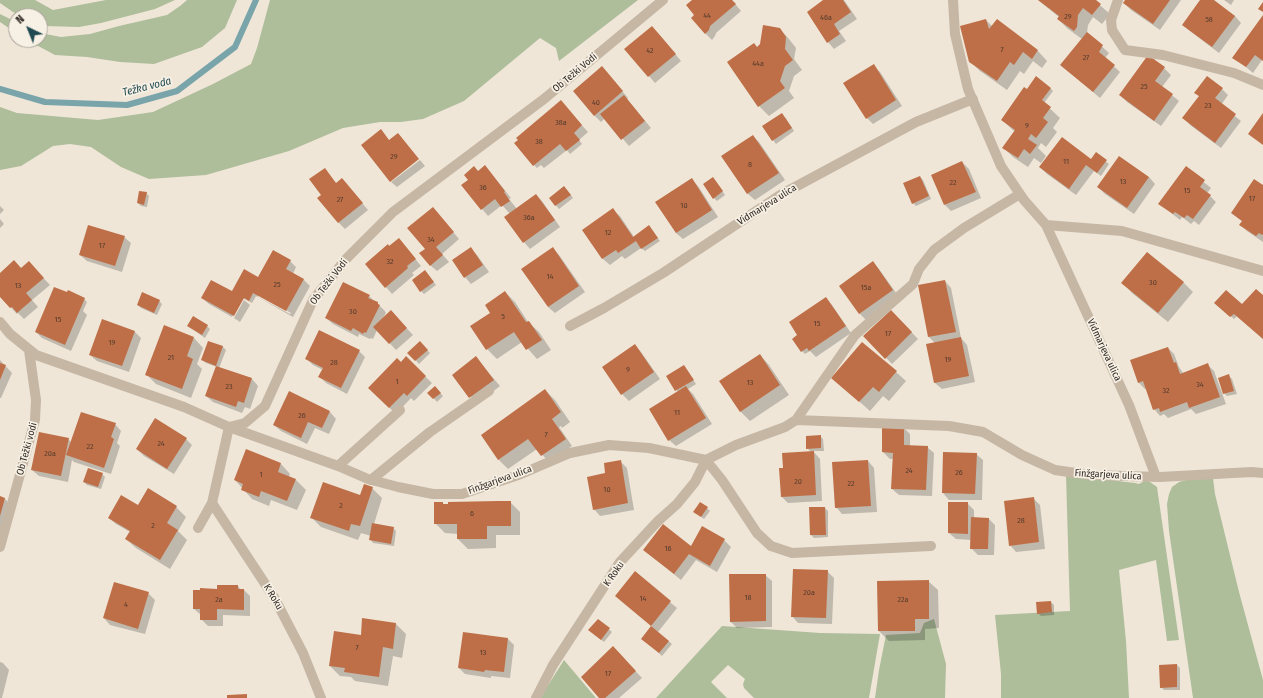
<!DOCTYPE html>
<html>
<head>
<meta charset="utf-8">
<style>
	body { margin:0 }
	#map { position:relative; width:1263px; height:698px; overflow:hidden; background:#efe6d8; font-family:"Fira Sans Condensed",sans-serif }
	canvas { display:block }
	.north { position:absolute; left:8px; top:8px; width:40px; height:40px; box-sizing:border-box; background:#f7f0e4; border:1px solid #a8a198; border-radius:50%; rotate:317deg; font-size:11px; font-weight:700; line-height:16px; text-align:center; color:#322b26 }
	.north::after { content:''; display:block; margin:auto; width:14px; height:18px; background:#1e4951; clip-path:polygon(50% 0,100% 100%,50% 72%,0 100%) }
</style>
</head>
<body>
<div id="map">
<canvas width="1263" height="698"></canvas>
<div class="north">N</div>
</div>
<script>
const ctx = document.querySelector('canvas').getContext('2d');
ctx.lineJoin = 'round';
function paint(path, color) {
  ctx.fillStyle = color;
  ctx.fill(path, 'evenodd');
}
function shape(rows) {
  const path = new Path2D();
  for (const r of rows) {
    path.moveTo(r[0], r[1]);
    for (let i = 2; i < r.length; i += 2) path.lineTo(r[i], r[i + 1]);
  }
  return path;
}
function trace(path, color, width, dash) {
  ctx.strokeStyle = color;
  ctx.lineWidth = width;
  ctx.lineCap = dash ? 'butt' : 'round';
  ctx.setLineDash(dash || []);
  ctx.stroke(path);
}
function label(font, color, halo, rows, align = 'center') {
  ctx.font = font + ' "Fira Sans Condensed",sans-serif';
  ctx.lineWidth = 3.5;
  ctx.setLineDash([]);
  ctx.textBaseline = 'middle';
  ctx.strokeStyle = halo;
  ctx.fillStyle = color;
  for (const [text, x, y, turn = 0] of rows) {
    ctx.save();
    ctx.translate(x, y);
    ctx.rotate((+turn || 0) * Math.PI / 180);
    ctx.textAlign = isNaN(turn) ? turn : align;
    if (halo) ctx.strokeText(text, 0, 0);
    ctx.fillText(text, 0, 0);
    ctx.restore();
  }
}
paint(shape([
	[0,0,35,0,53,10,106,0,175,0,155,9,101,23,79,27,45,26,40,23,40,16,22,16,13,12,0,3],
	[187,0,237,0,225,28,202,47,154,64,120,62,87,57,55,55,27,40,40,40,40,33,61,37,90,34,119,26,167,15,180,6],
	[270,0,638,0,559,61,556,48,540,38,464,101,423,119,401,122,380,122,343,128,289,151,206,175,149,179,121,167,91,147,70,144,53,146,21,166,0,170,0,107,17,113,98,120,153,112,213,84,251,64,257,48],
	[0,14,16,22,16,33,0,22],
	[1066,475,1135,483,1139,484,1146,480,1150,482,1157,487,1179,640,1167,641,1156,560,1119,570,1126,641,1129,698,1001,698,1001,674,995,615,1070,611],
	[1213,478,1215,494,1239,592,1263,680,1263,698,1193,698,1169,531,1167,504,1169,494,1172,487,1179,482,1190,479],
	[934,619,946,664,945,698,875,698,879,670,886,635,920,633,924,623],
	[722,626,820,633,880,634,869,698,754,698,744,688,743,684,745,679,728,665,711,682,727,698,656,698],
	[564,660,596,698,540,698]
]), '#aebd9a');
paint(shape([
	[694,0,732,0,741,11,716,33,715,36,712,40,705,33,695,15],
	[827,0,844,0,857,19,839,31,846,41,834,49,828,42],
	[1038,0,1094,0,1110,14,1102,24,1093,17,1088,25,1087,33,1109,53,1105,58,1120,72,1100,98,1061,65,1082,39,1068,29,1058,19,1059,17],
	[1127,0,1181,0,1160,30,1131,10,1124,3],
	[1201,0,1212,0,1235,16,1241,23,1219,53,1190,31,1183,25],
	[1224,0,1234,0,1231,5],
	[1263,17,1263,61,1262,60,1253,73,1234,57],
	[986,20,993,27,997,21,1038,51,1047,61,1042,68,1033,61,1024,74,1020,71,1007,90,980,71,970,61],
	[779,28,789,39,796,48,794,59,802,70,794,76,789,91,794,98,769,116,759,106,757,48],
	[658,33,681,61,655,83,626,49],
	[1148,56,1164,68,1171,75,1162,87,1179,101,1161,126,1127,102,1120,95],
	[874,66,880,72,902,106,873,124,867,118],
	[608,74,628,98,627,99,651,128,629,146,605,118,601,122,594,115],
	[1050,88,1053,91,1044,103,1060,118,1053,128,1057,132,1046,147,1041,143,1038,148,1046,156,1041,163,1034,158,1028,167,1013,157,1004,148,1015,132,1002,120,1031,94],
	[1222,89,1228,95,1221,105,1241,121,1221,148,1190,125,1184,118,1200,97,1196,93],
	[561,102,588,132,579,140,582,144,570,154,567,150,544,168,541,165,537,168,534,165],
	[785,117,794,131,776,144,763,127],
	[753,136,759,142,785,180,755,200,748,194,723,156],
	[1096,154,1109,164,1101,176,1094,171,1076,195,1047,174,1040,167,1091,160],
	[420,160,425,166,397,187,391,182],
	[962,162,969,169,981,198,951,211,945,205],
	[485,166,511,198,509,199,517,209,536,195,542,201,560,227,530,249,524,242,510,214,502,205,488,216,462,185],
	[1186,168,1211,188,1207,193,1216,202,1199,225,1194,221,1191,224,1182,217,1180,220,1160,204],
	[920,177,923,180,931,199,916,206,913,203],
	[1149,177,1155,184,1134,214,1105,194,1098,187],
	[342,179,368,210,345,229,338,222,336,184],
	[691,179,698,186,718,217,683,239,676,233,656,202],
	[716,182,725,195,717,201,714,198],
	[1263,187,1263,242,1247,231,1241,225,1243,222,1232,213],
	[567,190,573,198,559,209,550,198],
	[146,193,149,196,147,207,141,206,138,203],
	[0,206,4,210,0,214],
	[613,210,620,216,634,237,649,227,660,241,645,251,641,248,625,259,622,256,610,265,603,259,584,230],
	[439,215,459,239,442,254,449,262,437,271,430,265,426,249],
	[0,219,4,224,0,228],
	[124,237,131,243,122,272,87,261,80,255],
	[405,246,421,266,412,273,414,275,392,294,386,287,389,247],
	[471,249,477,255,489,272,471,284,465,277,454,261],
	[553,249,559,255,585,292,555,313,548,307],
	[290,261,296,267,293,274,303,279,310,286,293,317,256,296,252,303,243,298,244,299,242,299,232,317,209,304,202,298,232,293],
	[258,294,291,313,290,314,258,297],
	[873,262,879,269,899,297,866,320,860,314,840,286],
	[21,269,35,269,50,285,32,300,38,307,24,319,18,313,17,314,0,296,0,274],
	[425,271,436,285,424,294,421,291],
	[945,281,951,288,961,338,967,345,975,382,942,389,935,383,927,345,935,343,929,337,919,286],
	[1183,282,1193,292,1168,322,1132,293,1123,283],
	[505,292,515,302,528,322,539,332,551,350,537,359,522,342,497,359,487,349,472,326,492,313],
	[369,296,384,310,386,313,383,318,397,318,413,335,396,350,377,330,373,339,371,338,370,339,359,334,358,337,333,324,326,318],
	[1263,296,1263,339,1237,316,1234,319,1219,306,1242,306],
	[826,298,832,305,851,333,816,357,810,351,805,354,802,351,797,336],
	[84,299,87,302,83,311,87,315,71,351,42,338,36,332],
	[244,300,250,305,240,322,234,318],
	[159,301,162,304,157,315,141,308,138,305],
	[891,311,918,339,892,364,865,336],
	[188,326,207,326,210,329,205,338],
	[164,327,194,338,203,348,197,364,202,369,191,398,156,384,146,374],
	[134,331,141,338,129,372,97,361,90,355],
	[209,342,223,347,226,350,219,368,252,379,258,386,250,409,245,407,242,413,213,402,206,396,217,367,206,363,202,360],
	[420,342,430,353,419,364,409,353],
	[635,345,641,352,660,379,629,401,622,394,603,368],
	[1168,348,1174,354,1179,367,1183,373,1208,365,1214,371,1226,404,1196,414,1191,409,1168,418,1164,414,1160,416,1154,409,1147,389,1145,389,1139,383,1131,361],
	[359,351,365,357,347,394,326,383,320,377,323,370,313,365,306,358],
	[760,355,769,365,789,395,750,421,741,412,721,381],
	[406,358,432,383,414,401,411,398,396,414,369,388],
	[476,358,500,386,477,404,453,375],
	[0,360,12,373,1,398,0,398],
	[684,367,696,384,688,389,693,394,712,424,676,446,669,440,678,392,668,377],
	[896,372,906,381,889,401,883,396,870,411,833,378],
	[1229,376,1232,379,1237,394,1227,396,1224,393],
	[435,387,443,396,437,402,429,393],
	[545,390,555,400,570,422,562,428,561,426,559,427,572,446,549,462,537,449,508,469,498,459],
	[289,393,330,412,336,419,329,434,315,428,307,444,281,431,274,425],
	[115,424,121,431,117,443,120,446,111,474,74,462,72,460,68,482,39,476,32,470,68,439,72,443],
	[904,428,910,434,910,446,927,447,934,453,932,496,899,495,892,489,893,459,890,459,883,452],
	[820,436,823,439,824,451,813,451,820,459,822,501,788,503,781,496,784,469,811,452,807,448],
	[186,439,192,445,174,474,144,456,137,449],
	[944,453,976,454,983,460,982,500,949,500,943,493],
	[620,461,627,468,634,510,600,516,594,509,606,474],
	[868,461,874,468,877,512,842,514,836,507],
	[281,464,290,474,289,477,296,480,306,490,297,510,271,500,269,506,252,499,235,480],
	[102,474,105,477,101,489,87,485,84,482],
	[372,488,382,498,374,524,393,528,396,531,394,546,373,543,370,539,371,536,361,533,358,540,321,527,311,517,361,496],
	[0,497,5,499,11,505,0,533],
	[1033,498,1040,505,1045,549,1016,552,1010,545],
	[510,502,520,512,520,535,496,535,496,548,468,549,458,539,458,534,445,533,435,523,435,503,443,503,444,505],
	[967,503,974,510,974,518,989,519,995,525,994,555,978,555,971,548,972,540,956,539,949,533],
	[138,507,176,507,186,517,178,531,187,540,170,569,136,548,126,539,130,532,116,524,109,518],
	[707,508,710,511,704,519,695,512],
	[825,508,828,511,828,537,814,538,811,535],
	[703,528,724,540,731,547,717,572,696,560,681,580,644,550,692,548],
	[827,571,834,578,832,624,798,623,792,616],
	[635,573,677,608,658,632,672,644,662,656,642,638,652,626,623,602],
	[765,575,772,581,772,627,737,628,730,621],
	[928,581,938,590,939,628,925,629,925,640,889,641,879,631],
	[238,586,241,590,244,590,250,596,250,616,223,615,223,626,208,626,201,619,201,615,194,609,218,590],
	[148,593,155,600,145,634,110,625,104,618],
	[1051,602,1054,605,1054,615,1041,616,1038,613],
	[598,620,612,632,604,642,593,633],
	[396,624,406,634,402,658,393,656,388,686,355,681,351,677,340,676,330,666,362,636],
	[508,639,514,645,510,678,491,676,491,678,465,674,459,668],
	[619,654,642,678,619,698,601,698],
	[0,662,3,663,9,670,2,698,0,698],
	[1177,665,1180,668,1180,690,1164,690,1161,687]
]), '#0003');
trace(shape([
	[0,89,45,102,127,105,177,91,235,47,256,0]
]), '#79a4aa', 6);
paint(shape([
	[692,0,732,0,736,4,710,26,709,30,705,34,691,18,694,15,686,5],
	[823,0,843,0,851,12,834,24,840,34,827,43,807,12],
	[1038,0,1096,0,1101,4,1092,15,1083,8,1078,15,1077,27,1074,31,1057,19,1059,16],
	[1125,0,1170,0,1153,24,1123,3],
	[1200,0,1214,0,1235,16,1212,47,1182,25],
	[1263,2,1263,12,1258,9],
	[1263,15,1263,61,1255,55,1246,67,1232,58],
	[986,19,989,29,997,19,1038,50,1032,59,1023,52,1014,65,1010,62,997,81,969,62,960,26],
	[763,25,780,28,786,37,785,49,793,60,785,66,780,81,785,88,758,107,727,62,754,43,757,47,760,44],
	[652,26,676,54,648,77,624,49],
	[1087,32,1103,45,1099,52,1115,65,1093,92,1060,65],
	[1148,55,1165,67,1155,81,1173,94,1154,121,1119,95],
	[874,64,896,100,866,119,843,83],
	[602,66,623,91,594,116,573,91],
	[1036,76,1051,88,1042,100,1051,107,1043,118,1048,122,1036,138,1031,134,1028,139,1037,145,1030,154,1024,149,1018,158,1002,148,1015,130,1001,120,1024,87,1027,89],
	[1207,76,1223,88,1215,98,1236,114,1215,143,1182,118,1199,96,1194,93],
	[624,95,645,121,621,140,600,114],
	[561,100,582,125,574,133,580,140,566,151,560,144,533,166,514,143,518,140,516,138],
	[782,113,792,128,772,141,762,126],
	[1263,113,1263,145,1248,134],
	[381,129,389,140,398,133,419,159,390,182,361,145],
	[753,135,779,173,747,194,721,156],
	[1062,137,1091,159,1096,152,1107,160,1097,173,1086,165,1069,189,1039,167],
	[1119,156,1149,177,1127,208,1097,187],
	[962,161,976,192,944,205,931,175],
	[485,165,505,191,504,192,510,201,501,207,495,199,481,210,461,185,468,180,464,175,474,166,478,171],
	[1186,166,1205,180,1200,187,1211,195,1193,219,1187,215,1184,218,1175,212,1173,214,1158,204],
	[325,168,336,183,342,178,363,203,338,223,317,198,321,195,309,179],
	[920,176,929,196,912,204,903,183],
	[713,177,723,191,713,199,703,184],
	[692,178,712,210,676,233,655,202],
	[1254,179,1263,185,1263,234,1262,235,1259,233,1256,236,1239,225,1242,221,1231,213],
	[564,186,571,195,555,206,549,198],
	[139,191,147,192,144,205,137,203],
	[536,194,555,220,523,243,504,217],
	[433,207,454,232,436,247,443,255,430,266,419,253,425,249,407,228],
	[613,208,633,237,649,225,658,238,641,249,636,241,618,253,616,250,602,259,582,230],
	[88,225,125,236,115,266,79,255],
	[399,238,416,259,407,266,408,268,385,288,365,264,388,244,389,246],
	[471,247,483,265,464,278,452,260],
	[553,247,579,286,548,307,521,269],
	[273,250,291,260,286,269,304,279,286,311,253,293,249,301,244,298,234,316,201,298,211,280,232,291,244,269,258,277],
	[1147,252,1184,282,1158,313,1121,283],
	[14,260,21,268,29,261,44,278,26,293,32,300,17,313,12,307,10,308,0,297,0,273],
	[873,261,893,290,859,314,839,286],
	[425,270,434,282,420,292,412,280],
	[945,280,956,332,928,337,918,285],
	[343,282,370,295,368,298,378,302,378,304,380,305,366,333,364,332,363,334,353,328,351,331,325,318],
	[54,287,67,292,68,290,85,298,65,345,35,332],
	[1256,289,1263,295,1263,339,1234,314,1230,317,1214,303,1226,290,1242,304],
	[505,291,526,322,529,321,542,340,526,350,514,332,486,350,470,326,490,313,485,305],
	[142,292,160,300,154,313,137,305],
	[826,297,846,326,809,351,807,348,801,352,792,339,797,335,789,322],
	[391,310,407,328,389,344,373,327],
	[891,310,912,332,885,359,863,336],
	[193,316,208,325,202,335,187,326],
	[102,319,135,331,122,366,89,355],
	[164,325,194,337,187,356,193,359,182,389,145,375],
	[319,330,360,350,341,388,318,377,323,368,305,359],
	[961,337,969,376,934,383,926,344],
	[208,341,223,346,216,366,252,378,244,403,238,401,236,407,205,396,216,366,201,360],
	[420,341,428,350,415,361,407,353],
	[862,342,897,371,879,392,873,387,859,402,831,378],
	[635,344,654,372,621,395,602,367],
	[1168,347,1174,363,1176,362,1180,374,1208,363,1220,397,1189,408,1187,402,1160,412,1159,408,1153,410,1143,381,1138,383,1130,360],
	[760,354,780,385,740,412,719,381],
	[406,356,426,376,407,396,404,393,389,408,368,388,397,358,401,362],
	[476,356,494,380,469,398,452,375],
	[0,363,6,365,0,380],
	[684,365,694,380,675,391,666,376],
	[1229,374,1234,391,1223,394,1218,378],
	[435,386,441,393,433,399,427,393],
	[686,386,706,418,668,441,649,409],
	[545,389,561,412,552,419,566,439,541,456,528,439,498,460,481,435],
	[289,391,330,411,322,428,308,422,301,438,273,425],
	[81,412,116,423,111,437,114,439,104,468,66,455],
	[155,418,187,438,167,469,136,449],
	[882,427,904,427,904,445,928,446,926,490,891,489,893,453,882,452],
	[39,432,69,438,61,476,31,470],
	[821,435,821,448,806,449,806,436],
	[246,449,281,463,278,472,296,479,287,501,261,491,259,497,241,490,243,484,234,480],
	[814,451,816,495,781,497,779,468,783,468,782,453],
	[943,452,977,453,975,494,942,493],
	[621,460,628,503,593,510,587,477,605,473,604,463],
	[868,460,871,506,835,508,832,462],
	[88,468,103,473,98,487,83,482],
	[323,482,360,495,364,484,373,487,360,526,351,524,349,531,310,518],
	[148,488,177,506,167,523,178,530,160,560,125,539,130,531,108,518,121,495,138,505],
	[0,496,5,498,0,516],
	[1034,497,1039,542,1009,546,1004,501],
	[498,501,511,501,511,526,487,526,487,539,457,539,457,524,434,524,434,502,443,502,443,504,448,504,448,502],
	[700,502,708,507,701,517,693,512],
	[948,502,968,502,968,534,948,533],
	[809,507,825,507,826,535,810,535],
	[971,517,989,518,988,549,970,549],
	[372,523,394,527,391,544,369,540],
	[663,524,691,546,702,526,725,539,710,566,689,554,674,574,643,550],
	[793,569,828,570,826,618,791,617],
	[635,571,671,601,651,626,615,596],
	[729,574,766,574,766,621,730,622],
	[929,580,929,619,915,619,915,631,878,631,877,581],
	[114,582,149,592,138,629,103,618],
	[217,585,238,585,238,589,244,589,244,610,217,609,217,620,200,620,200,609,193,609,193,590,200,590,200,588,217,589],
	[1051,601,1052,612,1037,614,1036,602],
	[362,618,396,623,393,649,383,647,379,677,344,672,345,668,329,666,334,631,361,635],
	[598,619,610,628,601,640,588,630],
	[651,626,669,641,659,653,641,639],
	[463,632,508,638,504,672,485,670,484,672,458,668],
	[613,646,636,671,605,698,599,698,581,677],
	[1177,664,1177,687,1160,688,1159,665],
	[247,694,247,698,227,698,227,695,228,695]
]), '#be6f47');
trace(shape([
	[953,0,955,34,968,89,1001,166,1024,200,1046,225,1129,405,1156,477],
	[1118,0,1111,20,1112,30,1125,50,1163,55,1234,73,1263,85],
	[1046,225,1122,231,1263,271],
	[0,322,10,334,36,355,184,407,229,427,245,423,265,406,313,300,346,259,393,212,544,99,663,0],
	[570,326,604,308,663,273,782,194,916,122,973,99],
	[796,420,855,335,913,284,919,269,934,250,964,228,1020,194],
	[338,466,400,410],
	[371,480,430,432,489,391],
	[212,503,275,599,303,653,321,698],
	[198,528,212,503,229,427,338,466,368,479,398,487,433,494,462,494,521,474,570,453,609,445,649,448,706,460,722,480,757,533,771,546,792,553,931,546],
	[0,547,35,420,36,400,29,350],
	[536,698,553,665,620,562,658,521,677,504,695,482,706,460,736,445,785,427,796,420,949,426,983,432,1022,455,1055,470,1090,475,1160,477,1252,472,1263,473]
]), '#c6b7a5', 10);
label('8px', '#553c2e', null, [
	["44",707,16],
	["29",1068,17],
	["46a",826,18],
	["58",1209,20],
	["7",1002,50],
	["42",650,51],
	["27",1086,58],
	["44a",758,64],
	["25",1144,87],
	["40",596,103],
	["23",1208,106],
	["38a",561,123],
	["9",1027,126],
	["38",539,142],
	["29",394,157],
	["11",1066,162],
	["8",750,165],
	["13",1123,182],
	["22",953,183],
	["36",483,188],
	["15",1187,191],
	["17",1252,199],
	["27",340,200],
	["10",684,206],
	["36a",529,218],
	["12",608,233],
	["34",431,240],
	["17",102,246],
	["32",390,262],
	["14",550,277],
	["30",1153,283],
	["25",277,285],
	["13",18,286],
	["15a",866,288],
	["30",353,312],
	["5",503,317],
	["15",58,320],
	["15",817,324],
	["17",888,334],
	["19",112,343],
	["21",171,358],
	["19",948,360],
	["28",334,363],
	["9",628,370],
	["1",397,382],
	["13",750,383],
	["34",1200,385],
	["23",229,387],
	["32",1166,391],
	["11",677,413],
	["26",302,416],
	["7",546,435],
	["24",161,444],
	["22",90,447],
	["20a",50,454],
	["24",909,471],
	["26",959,473],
	["1",261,475],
	["20",798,482],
	["22",851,484],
	["10",607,490],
	["2",341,506],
	["6",472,514],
	["28",1021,521],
	["2",153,526],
	["16",668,549],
	["20a",809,593],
	["18",748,598],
	["14",643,599],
	["2a",219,600],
	["22a",903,600],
	["4",126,605],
	["7",357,648],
	["13",483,653],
	["17",608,674]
]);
label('10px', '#322b26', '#f7f0e4', [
	["Ob Težki Vodi",575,73,-40],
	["Vidmarjeva ulica",767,205,-32],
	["Ob Težki Vodi",329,282,-52],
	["Vidmarjeva ulica",1104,350,65],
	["Ob Težki vodi",27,449,-75],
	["Finžgarjeva ulica",1108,475,3],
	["Finžgarjeva ulica",500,480,-20],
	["K Roku",614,574,-55],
	["K Roku",273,597,59]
]);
label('italic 11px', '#1e4951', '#f7f0e4', [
	["Težka voda",147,87,-14]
]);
</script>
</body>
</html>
